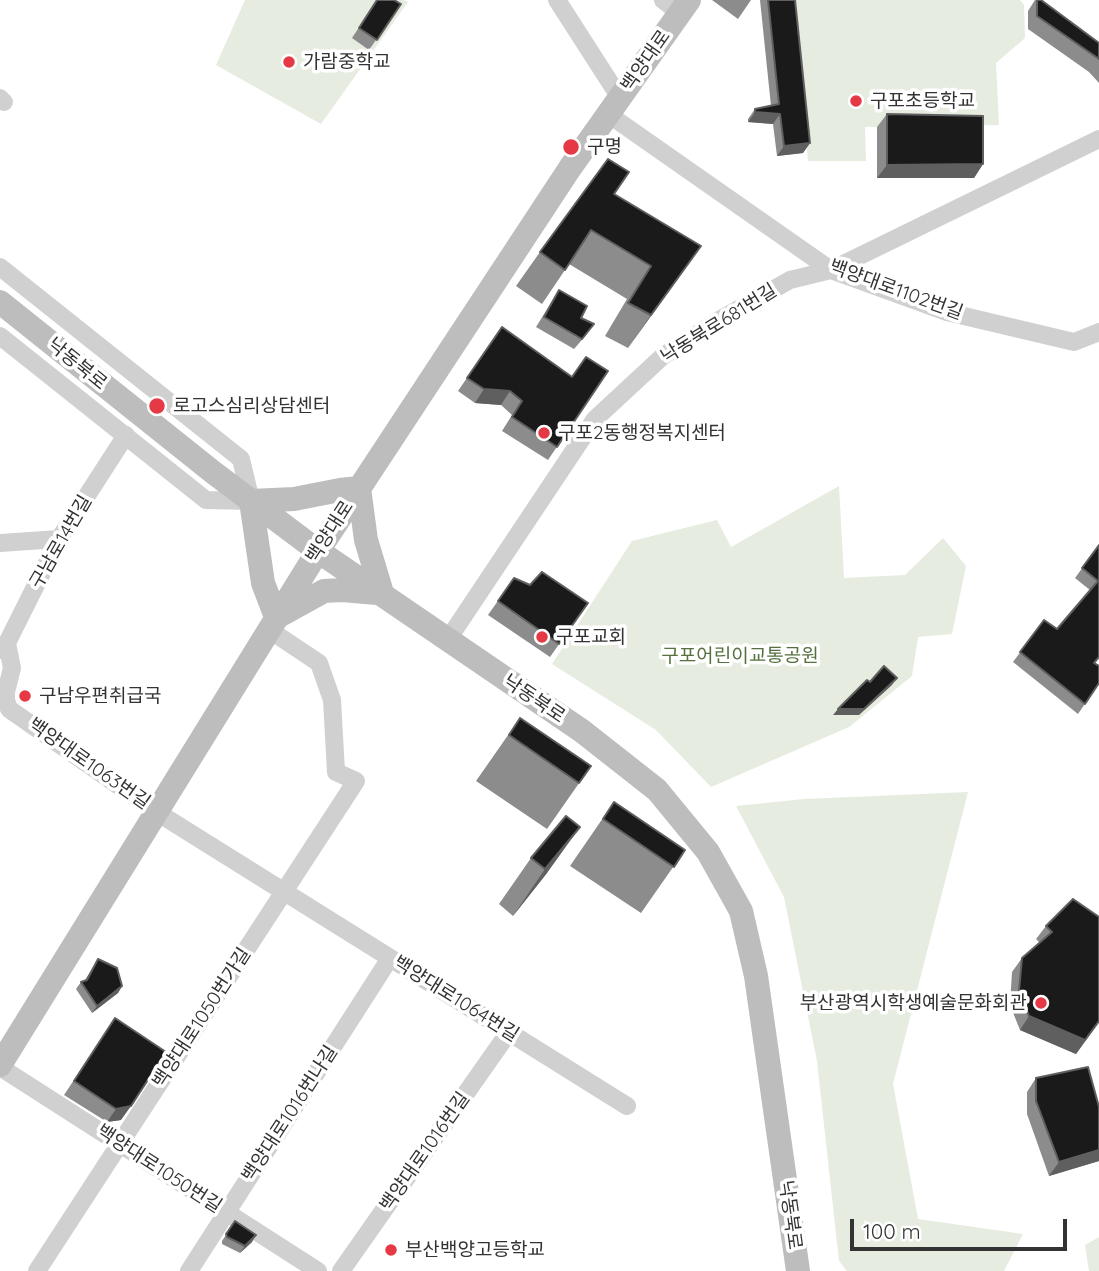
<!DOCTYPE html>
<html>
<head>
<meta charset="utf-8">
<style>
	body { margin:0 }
	#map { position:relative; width:1099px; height:1271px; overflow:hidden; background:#fff; font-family:Quicksand,sans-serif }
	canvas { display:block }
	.scale { position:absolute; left:850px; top:1219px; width:217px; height:32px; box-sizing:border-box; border:4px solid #333; border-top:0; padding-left:9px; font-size:21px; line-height:24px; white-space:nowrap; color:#333; -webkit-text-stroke:5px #fff; paint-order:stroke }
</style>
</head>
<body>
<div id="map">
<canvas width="1099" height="1271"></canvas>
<div class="scale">100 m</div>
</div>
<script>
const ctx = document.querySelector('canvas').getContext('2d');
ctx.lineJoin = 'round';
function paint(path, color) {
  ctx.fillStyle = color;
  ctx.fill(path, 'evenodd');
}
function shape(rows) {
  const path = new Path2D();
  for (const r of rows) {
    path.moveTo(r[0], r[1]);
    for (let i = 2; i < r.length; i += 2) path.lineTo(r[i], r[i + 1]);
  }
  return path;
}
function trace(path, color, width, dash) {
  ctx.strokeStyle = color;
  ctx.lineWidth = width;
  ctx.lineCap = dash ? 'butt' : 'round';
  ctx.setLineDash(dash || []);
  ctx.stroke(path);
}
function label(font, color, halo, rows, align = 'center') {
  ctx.font = font + ' Quicksand,"Noto Sans KR",sans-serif';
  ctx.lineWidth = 7;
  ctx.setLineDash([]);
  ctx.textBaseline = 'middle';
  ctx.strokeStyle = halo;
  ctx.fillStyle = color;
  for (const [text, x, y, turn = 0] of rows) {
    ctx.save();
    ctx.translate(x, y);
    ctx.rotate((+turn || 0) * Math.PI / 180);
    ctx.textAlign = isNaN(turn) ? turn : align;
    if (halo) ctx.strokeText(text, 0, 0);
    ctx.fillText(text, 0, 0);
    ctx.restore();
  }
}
paint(shape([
	[245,0,404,0,408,2,321,124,216,65],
	[794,0,1020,0,1024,5,1025,38,996,63,999,125,865,127,866,161,808,161],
	[839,486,844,578,905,575,943,538,966,566,952,634,918,637,912,676,849,727,711,787,656,730,552,664,632,541,717,520,731,547],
	[968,792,893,1084,918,1219,1023,1234,1004,1271,847,1271,839,1261,817,1061,784,897,736,806,804,799],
	[1099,1237,1099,1271,1089,1271,1085,1245]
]), '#e6ecdf');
trace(shape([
	[557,0,620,98],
	[663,0,680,13],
	[0,98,4,102],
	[608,114,831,270,947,312,1074,342,1099,332],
	[0,267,241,459,251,501,206,500,0,336],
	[0,543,59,539],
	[447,641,595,419,663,356,719,320,790,280,831,270,1099,139],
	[7,643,12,668,6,692,6,700,9,709,155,811,627,1106],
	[0,650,7,643,59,539,126,435],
	[0,1067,318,1271],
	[37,1271,356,781,336,772,332,700,319,663,268,629],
	[189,1271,390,958],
	[341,1271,509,1032]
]), '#d0d0d0', 18);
trace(shape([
	[0,302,214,473,318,551,582,731,657,790,708,852,741,911,756,976,798,1271],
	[359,488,366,540,382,593],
	[251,501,263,583,276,617],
	[251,501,294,499,340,490,359,488],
	[277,617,324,591,342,590,377,593],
	[0,1065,318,551,570,168,689,0]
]), '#bdbdbd', 24);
paint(shape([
	[377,0,401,4,369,50,352,38],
	[712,0,751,0,738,19],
	[760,0,795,0,810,143,803,153,777,156,773,124,748,122,748,119,755,109,771,106],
	[1035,0,1041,0,1099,43,1099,83,1089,72,1028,29,1028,11],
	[887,114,983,164,974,178,877,178,877,127],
	[614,194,701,246,628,348,605,336,627,299,569,264,542,304,516,286,540,252],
	[559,290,581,318,587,334,574,349,536,327],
	[502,327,572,377,608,371,548,460,502,431,512,415,501,405,475,403,458,391],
	[1099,545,1095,663,1099,683,1078,714,1013,662,1044,620,1057,629,1090,590,1075,578],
	[514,578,530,585,588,603,550,657,488,615],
	[520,718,591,766,547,829,476,781],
	[614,802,685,850,641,913,570,866],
	[566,816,547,873,513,916,499,904,531,858],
	[1073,899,1099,1022,1076,1054,1020,1030,1010,1005,1012,972,1022,958,1040,943,1036,939,1046,926],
	[98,959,122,986,118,993,92,1013,76,989,81,982,85,980],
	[115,1018,121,1120,107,1122,64,1095],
	[1036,1078,1099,1107,1099,1161,1049,1176,1027,1114,1027,1092],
	[235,1221,252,1242,240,1253,222,1244,222,1241]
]), '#8c8c8c');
paint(shape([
	[755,112,780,114,773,124,748,122],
	[810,143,803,153,777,156,784,146],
	[983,164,974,178,877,178,887,165],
	[701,246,677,280,628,348,651,315],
	[484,389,510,391,501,405,475,403],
	[897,678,892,685,859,715,833,715,838,709],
	[580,827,547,873,513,916,545,869],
	[122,986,118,993,92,1013,97,1006],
	[1029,1016,1099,1022,1076,1054,1020,1030],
	[131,1106,121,1120,107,1122,116,1109],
	[1099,1150,1099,1161,1049,1176,1059,1162],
	[256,1235,252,1242,240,1253,245,1246]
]), '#5f5f5f');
const building = shape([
	[377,0,394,0,401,4,377,40,359,28,377,0],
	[768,0,795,0,810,143,784,146,780,114,755,112,755,109,779,104,768,0],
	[1037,0,1041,0,1099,43,1099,59,1037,16,1037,0],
	[887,114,983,116,983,164,887,165,887,114],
	[608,159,629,172,614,194,701,246,651,315,628,303,651,266,591,230,565,270,540,252,608,159],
	[559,290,587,306,581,318,594,324,582,339,544,317,559,290],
	[502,327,572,377,586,357,608,371,557,447,512,417,522,401,510,391,484,389,467,378,502,327],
	[1099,545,1099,657,1094,663,1099,666,1099,683,1085,704,1020,652,1044,620,1057,629,1098,581,1082,568,1099,545],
	[542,572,588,603,559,644,498,601,514,578,530,585,542,572],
	[884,666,897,678,864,709,838,709,867,680,870,682,884,666],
	[520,718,591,766,579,783,509,735,520,718],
	[614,802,685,850,674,867,603,819,614,802],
	[566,816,580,827,545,869,531,858,566,816],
	[1073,899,1099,917,1099,1021,1085,1040,1029,1016,1019,991,1022,958,1052,932,1046,926,1073,899],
	[98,959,117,968,122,986,97,1006,81,982,87,980,98,959],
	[115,1018,166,1052,131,1106,116,1109,74,1081,115,1018],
	[1088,1067,1099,1107,1099,1150,1059,1162,1036,1101,1036,1078,1088,1067],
	[235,1221,256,1235,245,1246,227,1237,226,1234,235,1221]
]);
paint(building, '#1a1a1a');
trace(building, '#5f5f5f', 2);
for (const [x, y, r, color] of [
	[289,62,7,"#e63946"],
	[856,101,7,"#e63946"],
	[571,147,9,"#e63946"],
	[157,406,9,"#e63946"],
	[544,433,7,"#e63946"],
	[542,637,7,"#e63946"],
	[25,696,7,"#e63946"],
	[1041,1003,7,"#e63946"],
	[391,1250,7,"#e63946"]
]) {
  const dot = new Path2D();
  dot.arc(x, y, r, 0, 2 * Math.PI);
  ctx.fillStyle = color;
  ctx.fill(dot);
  trace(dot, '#fff', 2.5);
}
label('19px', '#333', '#fff', [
	["백양대로",646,61,-55],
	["백양대로1102번길",896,290,20],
	["낙동북로681번길",719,324,-32],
	["낙동북로",77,364,39],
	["백양대로",330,532,-57],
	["구남로14번길",61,542,-60],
	["낙동북로",534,699,34],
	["백양대로1063번길",89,764,35],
	["백양대로1064번길",456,999,32],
	["백양대로1050번가길",202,1018,-57],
	["백양대로1016번나길",290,1114,-57],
	["백양대로1016번길",425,1152,-55],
	["백양대로1050번길",159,1169,33],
	["낙동북로",790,1215,82]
]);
label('19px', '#333', '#fff', [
	["가람중학교",303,62],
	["구포초등학교",870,101],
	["구명",587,147],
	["로고스심리상담센터",173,406],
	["구포2동행정복지센터",558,433],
	["구포교회",556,637],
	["구남우편취급국",39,696],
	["부산광역시학생예술문화회관",1027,1003,"right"],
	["부산백양고등학교",405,1250]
], 'left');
label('19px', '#56703f', '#fff', [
	["구포어린이교통공원",740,656]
]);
</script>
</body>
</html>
